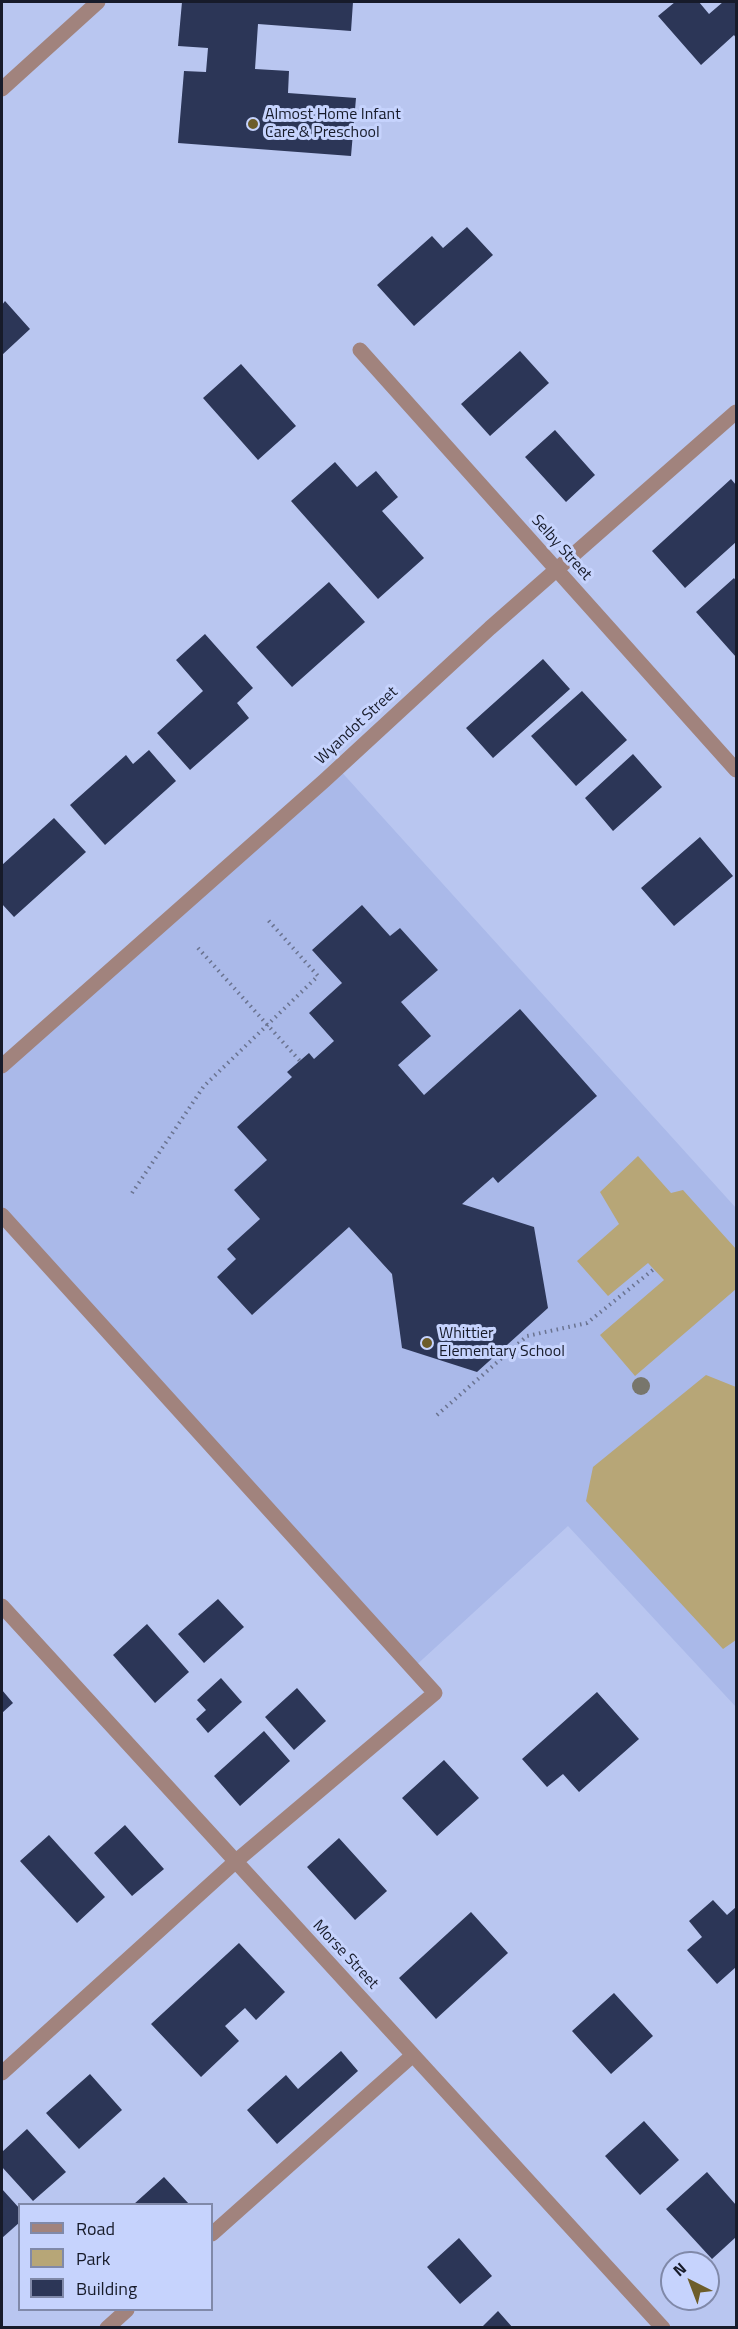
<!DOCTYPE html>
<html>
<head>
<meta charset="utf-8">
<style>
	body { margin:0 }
	#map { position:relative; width:738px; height:2329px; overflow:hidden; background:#b9c6f0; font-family:"Titillium Web",sans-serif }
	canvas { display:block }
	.frame { position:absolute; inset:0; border:3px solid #171b2a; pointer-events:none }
	.legend { position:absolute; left:18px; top:2203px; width:195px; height:108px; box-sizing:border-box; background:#c6d3fd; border:2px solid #8089a9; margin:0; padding:8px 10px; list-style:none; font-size:18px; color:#171b2a }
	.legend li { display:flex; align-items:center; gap:12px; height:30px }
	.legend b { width:30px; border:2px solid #8089a9 }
	.north { position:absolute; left:660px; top:2251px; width:60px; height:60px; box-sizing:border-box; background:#c6d3fd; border:2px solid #8089a9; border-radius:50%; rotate:318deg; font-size:16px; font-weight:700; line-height:24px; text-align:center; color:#171b2a }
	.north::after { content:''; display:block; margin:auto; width:21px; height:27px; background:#6d5d2a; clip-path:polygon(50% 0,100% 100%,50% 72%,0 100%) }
</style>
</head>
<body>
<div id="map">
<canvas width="738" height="2329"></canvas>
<div class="frame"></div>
<ul class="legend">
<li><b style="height:8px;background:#a1837d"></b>Road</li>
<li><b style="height:16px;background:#b7a677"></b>Park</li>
<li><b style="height:16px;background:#2c3657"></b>Building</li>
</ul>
<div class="north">N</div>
</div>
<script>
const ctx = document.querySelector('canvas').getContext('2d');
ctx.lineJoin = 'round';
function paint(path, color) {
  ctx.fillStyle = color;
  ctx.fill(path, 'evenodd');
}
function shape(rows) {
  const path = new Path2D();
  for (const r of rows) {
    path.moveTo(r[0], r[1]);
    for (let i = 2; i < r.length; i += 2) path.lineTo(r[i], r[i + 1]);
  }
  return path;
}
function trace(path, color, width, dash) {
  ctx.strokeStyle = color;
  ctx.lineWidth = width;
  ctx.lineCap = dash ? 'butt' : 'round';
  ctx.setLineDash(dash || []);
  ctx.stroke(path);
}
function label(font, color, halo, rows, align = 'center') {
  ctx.font = font + ' "Titillium Web",sans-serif';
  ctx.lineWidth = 6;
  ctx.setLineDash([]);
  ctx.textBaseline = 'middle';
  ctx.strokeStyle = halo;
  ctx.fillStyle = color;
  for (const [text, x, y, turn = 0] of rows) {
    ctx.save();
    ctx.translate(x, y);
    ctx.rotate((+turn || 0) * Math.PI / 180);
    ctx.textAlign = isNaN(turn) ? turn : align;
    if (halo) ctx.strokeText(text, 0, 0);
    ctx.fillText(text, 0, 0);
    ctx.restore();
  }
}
paint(shape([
	[338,768,736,1208,736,1707,568,1526,412,1669,2,1215,2,1064]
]), '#aab9e9');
paint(shape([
	[638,1156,671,1193,683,1190,736,1249,736,1289,635,1376,600,1335,664,1280,648,1263,608,1296,577,1261,619,1224,600,1192],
	[706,1375,736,1387,736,1640,723,1649,586,1501,593,1467]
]), '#b7a677');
paint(shape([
	[182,2,353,2,351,31,258,24,255,69,289,71,288,93,356,98,351,156,178,143,184,71,206,72,208,48,178,46],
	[675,2,699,2,709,14,723,2,736,2,736,38,734,35,701,65,658,16],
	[467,227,493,255,414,326,377,285,432,236,443,248],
	[5,301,30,329,2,355,2,305],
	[520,351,549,383,490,436,461,404],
	[241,364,296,426,258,460,203,398],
	[555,430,595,475,566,502,525,457],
	[335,462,357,487,376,471,398,497,382,511,424,558,378,599,291,501],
	[731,479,736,485,736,542,685,588,652,551],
	[734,578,736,581,736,657,696,612],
	[329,582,365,622,292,687,256,647],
	[205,634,253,688,237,703,249,718,190,770,157,733,203,691,176,660],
	[543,659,570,689,493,758,466,728],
	[582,691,627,740,576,786,531,736],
	[149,750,176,781,105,845,70,805,126,755,133,764],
	[633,754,662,787,613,831,585,798],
	[54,818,86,852,14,917,2,904,2,865],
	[700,837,733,876,674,926,641,888],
	[362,905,390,936,400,928,438,970,401,1002,431,1036,398,1065,424,1095,520,1009,597,1096,498,1183,493,1177,462,1204,534,1227,548,1308,477,1372,402,1348,392,1274,349,1227,252,1315,217,1277,236,1259,227,1249,260,1219,234,1190,267,1160,237,1127,292,1077,287,1072,309,1053,314,1059,334,1041,309,1013,342,983,312,950],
	[218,1599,244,1627,204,1663,178,1634],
	[147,1624,189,1672,155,1703,113,1655],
	[221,1678,242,1702,208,1733,196,1719,206,1710,197,1700],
	[297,1688,326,1721,294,1750,265,1717],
	[2,1690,13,1703,2,1713],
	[597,1692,639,1739,579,1792,563,1774,547,1787,522,1759],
	[264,1731,290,1761,240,1806,214,1776],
	[444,1760,479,1798,437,1836,402,1798],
	[125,1825,164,1869,132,1896,94,1853],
	[49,1835,105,1897,77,1923,20,1861],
	[339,1838,387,1891,355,1920,307,1867],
	[713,1900,727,1915,736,1907,736,1967,717,1984,687,1950,702,1937,689,1921],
	[471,1912,508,1953,436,2019,399,1978],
	[239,1943,285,1992,256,2020,245,2008,225,2026,239,2041,201,2077,151,2024],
	[614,1993,653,2036,611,2074,572,2031],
	[341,2051,358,2071,277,2144,247,2110,286,2075,298,2089],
	[90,2074,122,2110,79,2149,46,2113],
	[644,2121,679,2160,640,2195,605,2156],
	[27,2129,66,2172,33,2201,2,2167,2,2152],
	[707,2172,736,2205,736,2237,712,2259,666,2209],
	[164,2177,189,2204,134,2204],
	[2,2189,20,2209,20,2222,2,2238],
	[459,2238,492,2276,460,2304,427,2267],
	[498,2311,513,2328,481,2328]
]), '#2c3657');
trace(shape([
	[198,948,300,1061],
	[132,1193,204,1086,318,976,268,920],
	[437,1415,527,1336,587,1323,654,1269]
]), '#6a7390', 4, [1.5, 4.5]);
trace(shape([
	[2,89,98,2],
	[360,350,736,770],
	[2,1066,324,781,490,628,736,412],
	[2,1215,435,1693,235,1862,2,2073],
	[2,1606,663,2328],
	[212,2234,413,2055],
	[107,2328,127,2310]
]), '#a1837d', 15);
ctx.fillStyle = '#78766c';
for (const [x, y] of [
	[641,1386]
]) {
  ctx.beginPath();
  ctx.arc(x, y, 9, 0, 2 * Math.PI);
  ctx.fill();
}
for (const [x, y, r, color] of [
	[253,124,6,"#6d5d2a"],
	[427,1343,6,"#6d5d2a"]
]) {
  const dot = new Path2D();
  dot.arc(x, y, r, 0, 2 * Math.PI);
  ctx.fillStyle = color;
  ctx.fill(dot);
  trace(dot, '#c6d3fd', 2);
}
label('16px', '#171b2a', '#c6d3fd', [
	["Almost Home Infant",265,115],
	["Care & Preschool",265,133],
	["Whittier",439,1334],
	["Elementary School",439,1352]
], 'left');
label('16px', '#171b2a', '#c6d3fd', [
	["Selby Street",561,548,48],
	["Wyandot Street",357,726,-43],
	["Morse Street",345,1955,47]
]);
</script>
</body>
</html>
